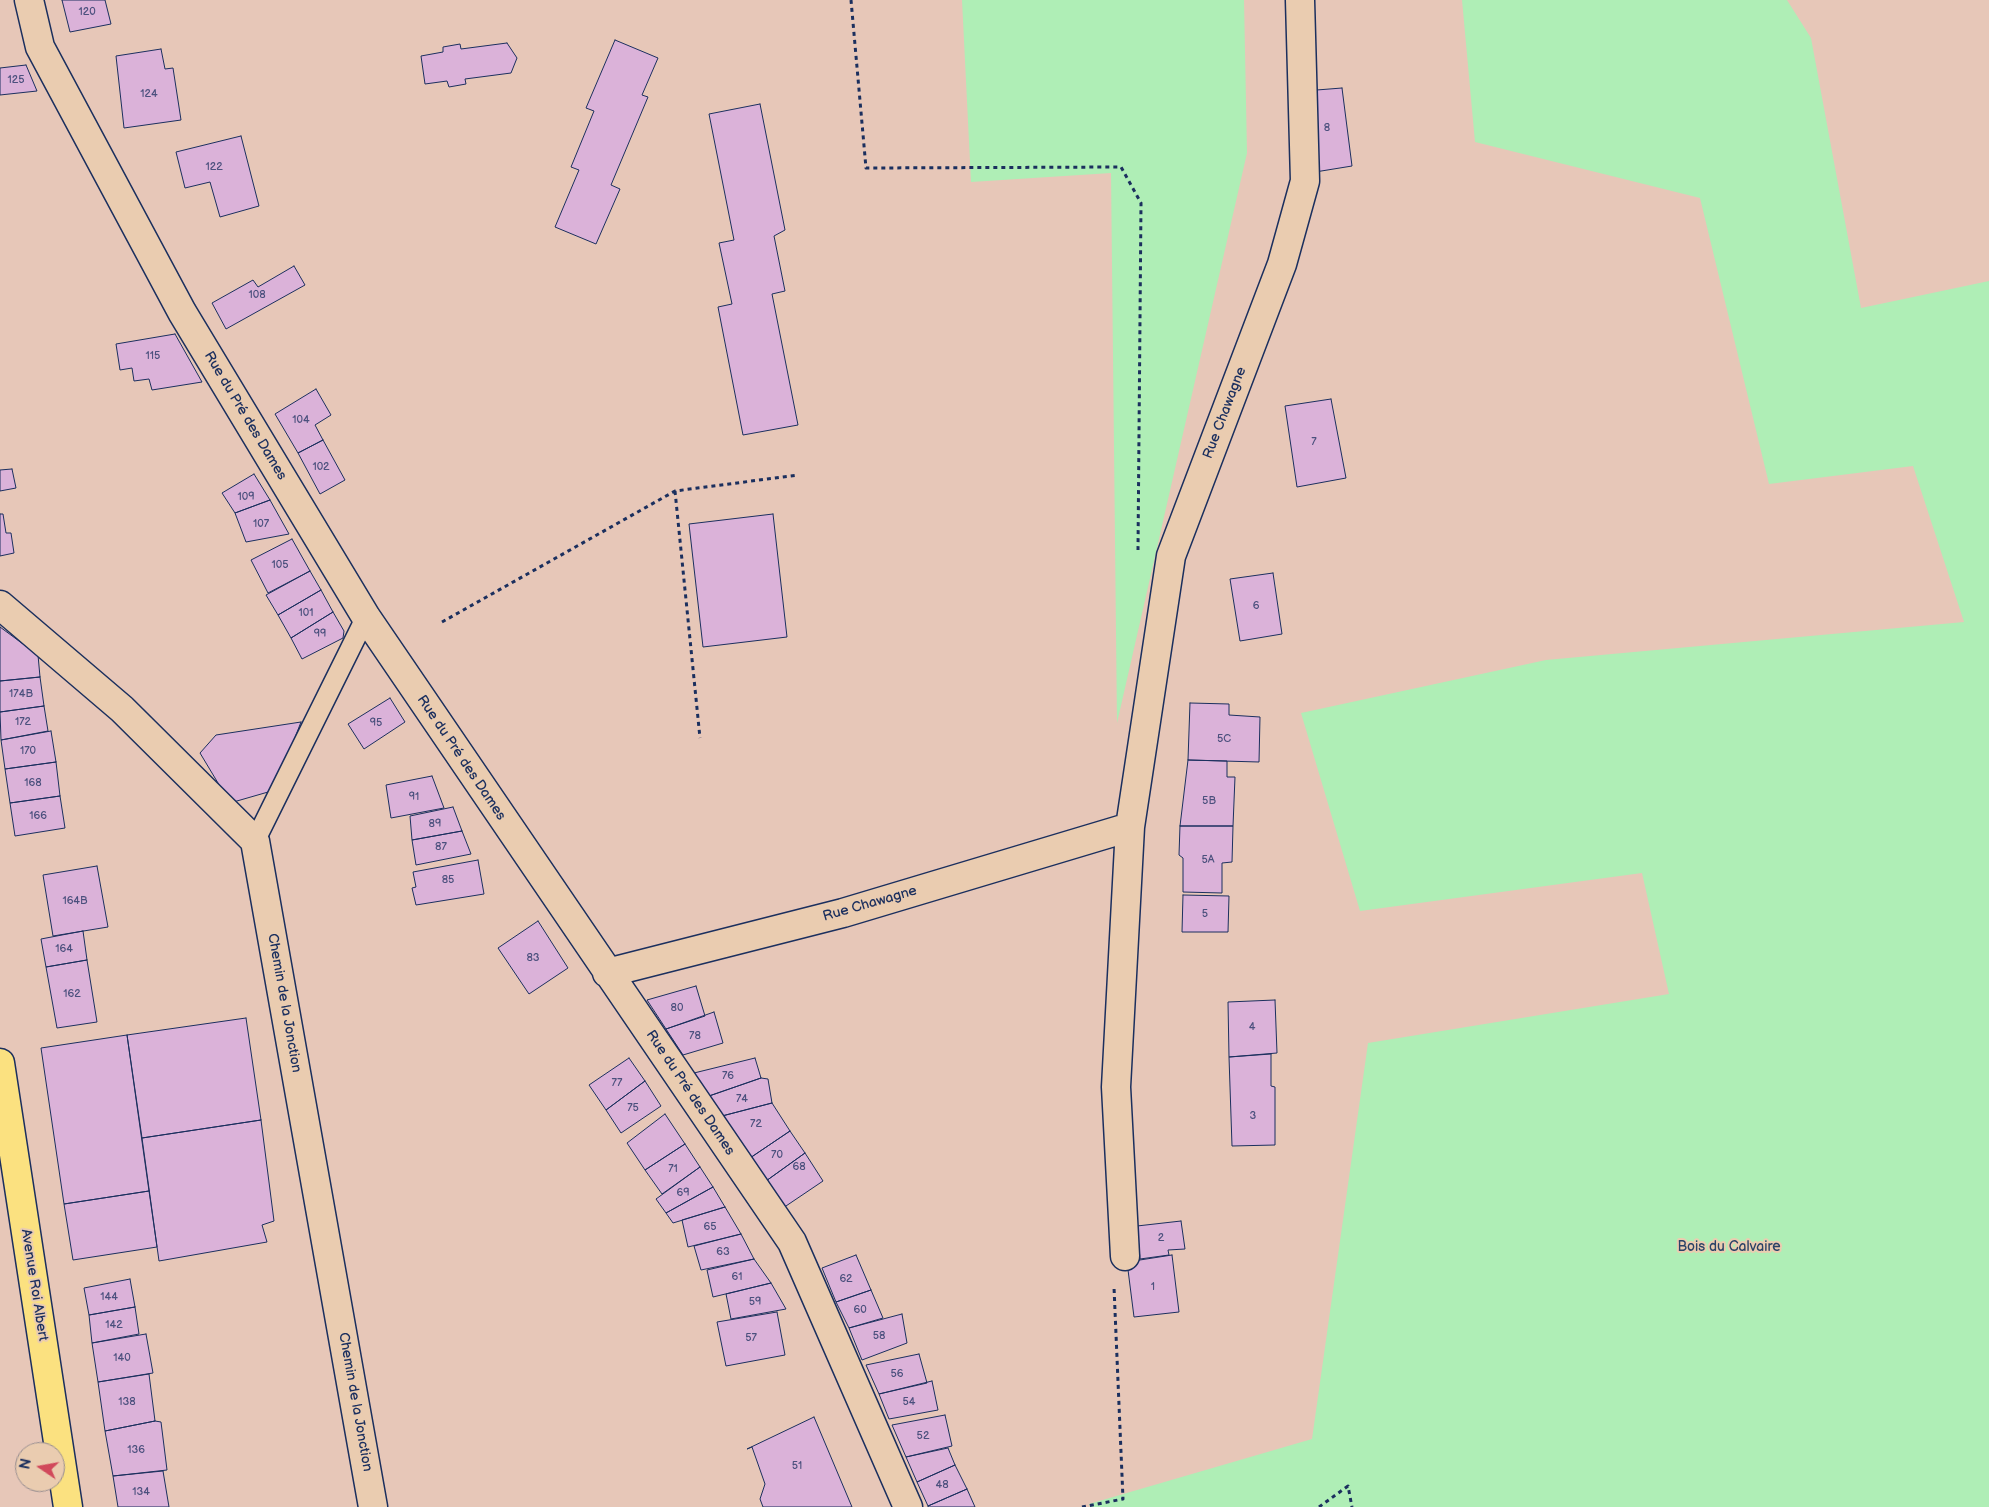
<!DOCTYPE html>
<html>
<head>
<meta charset="utf-8">
<style>
	body { margin:0 }
	#map { position:relative; width:1989px; height:1507px; overflow:hidden; background:#e7c7b8; font-family:"Balsamiq Sans",sans-serif }
	canvas { display:block }
	.north { position:absolute; left:15px; top:1442px; width:50px; height:50px; box-sizing:border-box; background:#eaccb0; border:1px solid #978d8f; border-radius:50%; rotate:282deg; font-size:14px; font-weight:700; line-height:20px; text-align:center; color:#1b2f5e }
	.north::after { content:''; display:block; margin:auto; width:18px; height:22px; background:#d1495b; clip-path:polygon(50% 0,100% 100%,50% 72%,0 100%) }
</style>
</head>
<body>
<div id="map">
<canvas width="1989" height="1507"></canvas>
<div class="north">N</div>
</div>
<script>
const ctx = document.querySelector('canvas').getContext('2d');
ctx.lineJoin = 'round';
function paint(path, color) {
  ctx.fillStyle = color;
  ctx.fill(path, 'evenodd');
}
function shape(rows) {
  const path = new Path2D();
  for (const r of rows) {
    path.moveTo(r[0], r[1]);
    for (let i = 2; i < r.length; i += 2) path.lineTo(r[i], r[i + 1]);
  }
  return path;
}
function trace(path, color, width, dash) {
  ctx.strokeStyle = color;
  ctx.lineWidth = width;
  ctx.lineCap = dash ? 'butt' : 'round';
  ctx.setLineDash(dash || []);
  ctx.stroke(path);
}
function label(font, color, halo, rows, align = 'center') {
  ctx.font = font + ' "Balsamiq Sans",sans-serif';
  ctx.lineWidth = 4;
  ctx.setLineDash([]);
  ctx.textBaseline = 'middle';
  ctx.strokeStyle = halo;
  ctx.fillStyle = color;
  for (const [text, x, y, turn = 0] of rows) {
    ctx.save();
    ctx.translate(x, y);
    ctx.rotate((+turn || 0) * Math.PI / 180);
    ctx.textAlign = isNaN(turn) ? turn : align;
    if (halo) ctx.strokeText(text, 0, 0);
    ctx.fillText(text, 0, 0);
    ctx.restore();
  }
}
paint(shape([
	[962,0,1244,0,1247,153,1117,723,1111,173,971,182],
	[1462,0,1787,0,1811,38,1861,308,1989,281,1989,1507,1090,1507,1089,1504,1312,1439,1368,1043,1669,994,1642,873,1360,911,1301,713,1546,660,1964,622,1913,466,1769,484,1700,198,1475,142]
]), '#afeeb6');
const building = shape([
	[62,0,105,0,111,24,70,32,62,0],
	[615,40,658,58,642,95,648,97,611,185,620,189,596,244,555,227,579,170,571,167,594,111,586,108,615,40],
	[507,43,517,58,511,73,465,79,466,84,449,87,447,81,425,84,421,56,443,52,443,47,460,44,461,49,507,43],
	[161,49,165,69,173,68,181,120,124,128,116,56,161,49],
	[26,65,37,91,0,95,0,68,26,65],
	[1342,88,1352,166,1309,173,1304,91,1342,88],
	[760,104,785,230,774,236,785,291,772,294,798,425,743,435,718,307,732,304,719,243,734,240,709,114,760,104],
	[241,136,259,206,220,217,210,182,185,188,176,152,241,136],
	[294,266,305,285,226,329,212,303,253,280,258,287,294,266],
	[175,334,202,382,152,390,149,379,134,381,132,368,120,370,116,344,175,334],
	[316,389,331,415,315,425,323,440,298,453,275,414,316,389],
	[1331,399,1346,478,1297,487,1285,406,1331,399],
	[323,440,345,480,320,494,298,453,323,440],
	[12,469,16,488,0,491,0,470,12,469],
	[254,474,270,500,235,513,222,493,254,474],
	[270,500,289,534,246,542,235,513,270,500],
	[0,514,3,514,6,533,11,533,14,553,0,556,0,514],
	[773,514,787,637,703,647,689,524,773,514],
	[292,539,310,571,268,593,251,560,292,539],
	[310,571,321,590,278,615,266,595,310,571],
	[1273,573,1282,634,1240,641,1230,579,1273,573],
	[321,590,333,612,291,638,278,615,321,590],
	[333,612,344,631,343,638,302,659,291,638,333,612],
	[0,627,38,655,40,677,0,681,0,627],
	[40,677,44,706,0,712,0,681,40,677],
	[390,698,405,722,364,749,348,724,390,698],
	[1190,703,1229,704,1229,715,1260,717,1259,762,1188,760,1190,703],
	[44,706,48,731,1,740,0,712,44,706],
	[301,722,275,790,230,803,200,753,216,735,301,722],
	[51,731,56,762,5,769,1,740,51,731],
	[1188,760,1227,761,1227,777,1235,777,1233,826,1180,826,1188,760],
	[56,762,60,796,10,803,5,769,56,762],
	[432,776,444,808,391,818,386,785,432,776],
	[60,796,65,828,15,836,10,803,60,796],
	[453,807,462,831,412,840,410,816,453,807],
	[1180,826,1233,826,1232,862,1222,863,1222,893,1183,892,1183,858,1179,855,1180,826],
	[462,831,471,854,416,865,412,840,462,831],
	[478,860,484,894,416,905,412,888,416,887,413,872,478,860],
	[97,866,108,927,53,936,43,875,97,866],
	[1183,895,1229,896,1228,932,1182,932,1183,895],
	[538,921,568,968,529,994,498,948,538,921],
	[83,931,87,960,46,967,41,939,83,931],
	[87,960,97,1022,57,1028,46,967,87,960],
	[696,986,705,1016,666,1029,647,1000,696,986],
	[1275,1000,1277,1053,1229,1057,1228,1002,1275,1000],
	[714,1012,723,1043,683,1055,666,1029,714,1012],
	[246,1018,261,1120,142,1138,127,1035,246,1018],
	[127,1035,149,1191,64,1204,41,1048,127,1035],
	[1271,1054,1271,1086,1275,1087,1275,1145,1232,1146,1229,1057,1271,1054],
	[629,1058,645,1081,606,1110,589,1085,629,1058],
	[755,1058,761,1078,709,1096,694,1073,755,1058],
	[761,1078,768,1079,772,1103,722,1116,709,1096,761,1078],
	[645,1081,661,1106,621,1133,606,1110,645,1081],
	[772,1103,790,1131,750,1158,722,1116,772,1103],
	[665,1114,685,1144,645,1170,627,1143,665,1114],
	[261,1120,274,1221,262,1225,267,1242,159,1261,142,1138,261,1120],
	[790,1131,805,1153,766,1181,750,1158,790,1131],
	[685,1144,700,1167,662,1194,645,1170,685,1144],
	[805,1153,823,1181,783,1208,766,1181,805,1153],
	[700,1167,713,1187,666,1213,656,1199,700,1167],
	[713,1187,725,1207,673,1223,666,1213,713,1187],
	[149,1191,157,1247,73,1260,64,1204,149,1191],
	[725,1207,741,1234,688,1247,682,1220,725,1207],
	[1181,1221,1185,1249,1168,1250,1169,1255,1140,1259,1137,1226,1181,1221],
	[741,1234,754,1259,701,1270,694,1246,741,1234],
	[856,1255,871,1290,836,1302,822,1268,856,1255],
	[1172,1255,1179,1312,1134,1317,1127,1262,1172,1255],
	[754,1259,771,1283,713,1297,707,1270,754,1259],
	[130,1279,135,1307,89,1315,84,1288,130,1279],
	[771,1283,786,1309,731,1319,726,1294,771,1283],
	[871,1290,883,1318,849,1328,836,1302,871,1290],
	[135,1307,139,1334,92,1343,89,1315,135,1307],
	[777,1312,785,1355,726,1366,717,1322,777,1312],
	[902,1314,907,1343,862,1360,849,1328,902,1314],
	[146,1334,153,1373,98,1382,92,1343,146,1334],
	[919,1354,927,1383,879,1394,866,1365,919,1354],
	[149,1374,155,1421,105,1431,98,1382,149,1374],
	[932,1381,938,1410,889,1419,879,1394,932,1381],
	[945,1415,952,1446,906,1457,892,1425,945,1415],
	[814,1417,852,1507,763,1507,760,1499,765,1484,752,1447,747,1449,814,1417],
	[155,1421,161,1422,167,1470,113,1476,105,1431,155,1421],
	[948,1448,955,1465,917,1482,906,1457,948,1448],
	[955,1465,967,1489,928,1506,917,1482,955,1465],
	[163,1471,169,1507,118,1507,113,1476,163,1471],
	[967,1489,975,1507,928,1507,928,1506,967,1489]
]);
paint(building, '#dbb2d9');
trace(building, '#1b2f5e', 1);
const lane = shape([
	[255,841,366,617]
]);
const street = shape([
	[29,0,40,47,182,312,366,617,792,1242,908,1507],
	[0,605,122,709,255,841,373,1507],
	[607,973,843,913,1130,827,1171,556,1282,264,1305,181,1300,0],
	[1125,1256,1116,1087,1130,827]
]);
const primary = shape([
	[0,1063,68,1507]
]);
trace(lane, '#1b2f5e', 22);
trace(street, '#1b2f5e', 31);
trace(primary, '#1b2f5e', 31);
trace(shape([
	[851,0,866,168,1121,167,1141,203,1138,550],
	[675,491,700,738],
	[442,622,675,491,798,475],
	[1082,1507,1123,1499,1114,1287],
	[1319,1507,1348,1486,1352,1507]
]), '#1b2f5e', 3, [4, 4]);
trace(lane, '#eaccb0', 19);
trace(street, '#eaccb0', 28);
trace(primary, '#fbe180', 28);
label('11px', '#4b507d', null, [
	["120",87,12],
	["125",16,80],
	["124",149,94],
	["8",1327,128],
	["122",214,167],
	["108",257,295],
	["115",153,356],
	["104",301,420],
	["7",1314,442],
	["102",321,467],
	["109",246,497],
	["107",261,524],
	["105",280,565],
	["6",1256,606],
	["101",306,613],
	["99",320,634],
	["174B",21,694],
	["172",23,722],
	["95",376,723],
	["5C",1224,739],
	["170",28,751],
	["168",33,783],
	["91",414,797],
	["5B",1209,801],
	["166",38,816],
	["89",435,824],
	["87",441,847],
	["5A",1208,860],
	["85",448,880],
	["164B",75,901],
	["5",1205,914],
	["164",64,949],
	["83",533,958],
	["162",72,994],
	["80",677,1008],
	["4",1252,1027],
	["78",695,1036],
	["76",728,1076],
	["77",617,1083],
	["74",742,1099],
	["75",633,1108],
	["3",1253,1116],
	["72",756,1124],
	["70",777,1155],
	["68",799,1167],
	["71",673,1169],
	["69",683,1193],
	["65",710,1227],
	["2",1161,1238],
	["63",723,1252],
	["61",737,1277],
	["62",846,1279],
	["1",1153,1287],
	["144",109,1297],
	["59",755,1302],
	["60",860,1310],
	["142",114,1325],
	["58",879,1336],
	["57",751,1338],
	["140",122,1358],
	["56",897,1374],
	["138",127,1402],
	["54",909,1402],
	["52",923,1436],
	["136",136,1450],
	["51",797,1466],
	["48",942,1485],
	["134",141,1492]
]);
label('14px', '#1b2f5e', '#eaccb0', [
	["Rue Chawagne",1225,413,-69],
	["Rue du Pré des Dames",245,416,59],
	["Rue du Pré des Dames",461,758,56],
	["Rue Chawagne",870,904,-16],
	["Chemin de la Jonction",284,1003,80],
	["Rue du Pré des Dames",690,1093,56],
	["Avenue Roi Albert",34,1285,81],
	["Chemin de la Jonction",355,1402,80]
]);
label('14px', '#2a4267', '#eaccb0', [
	["Bois du Calvaire",1729,1247]
]);
</script>
</body>
</html>
